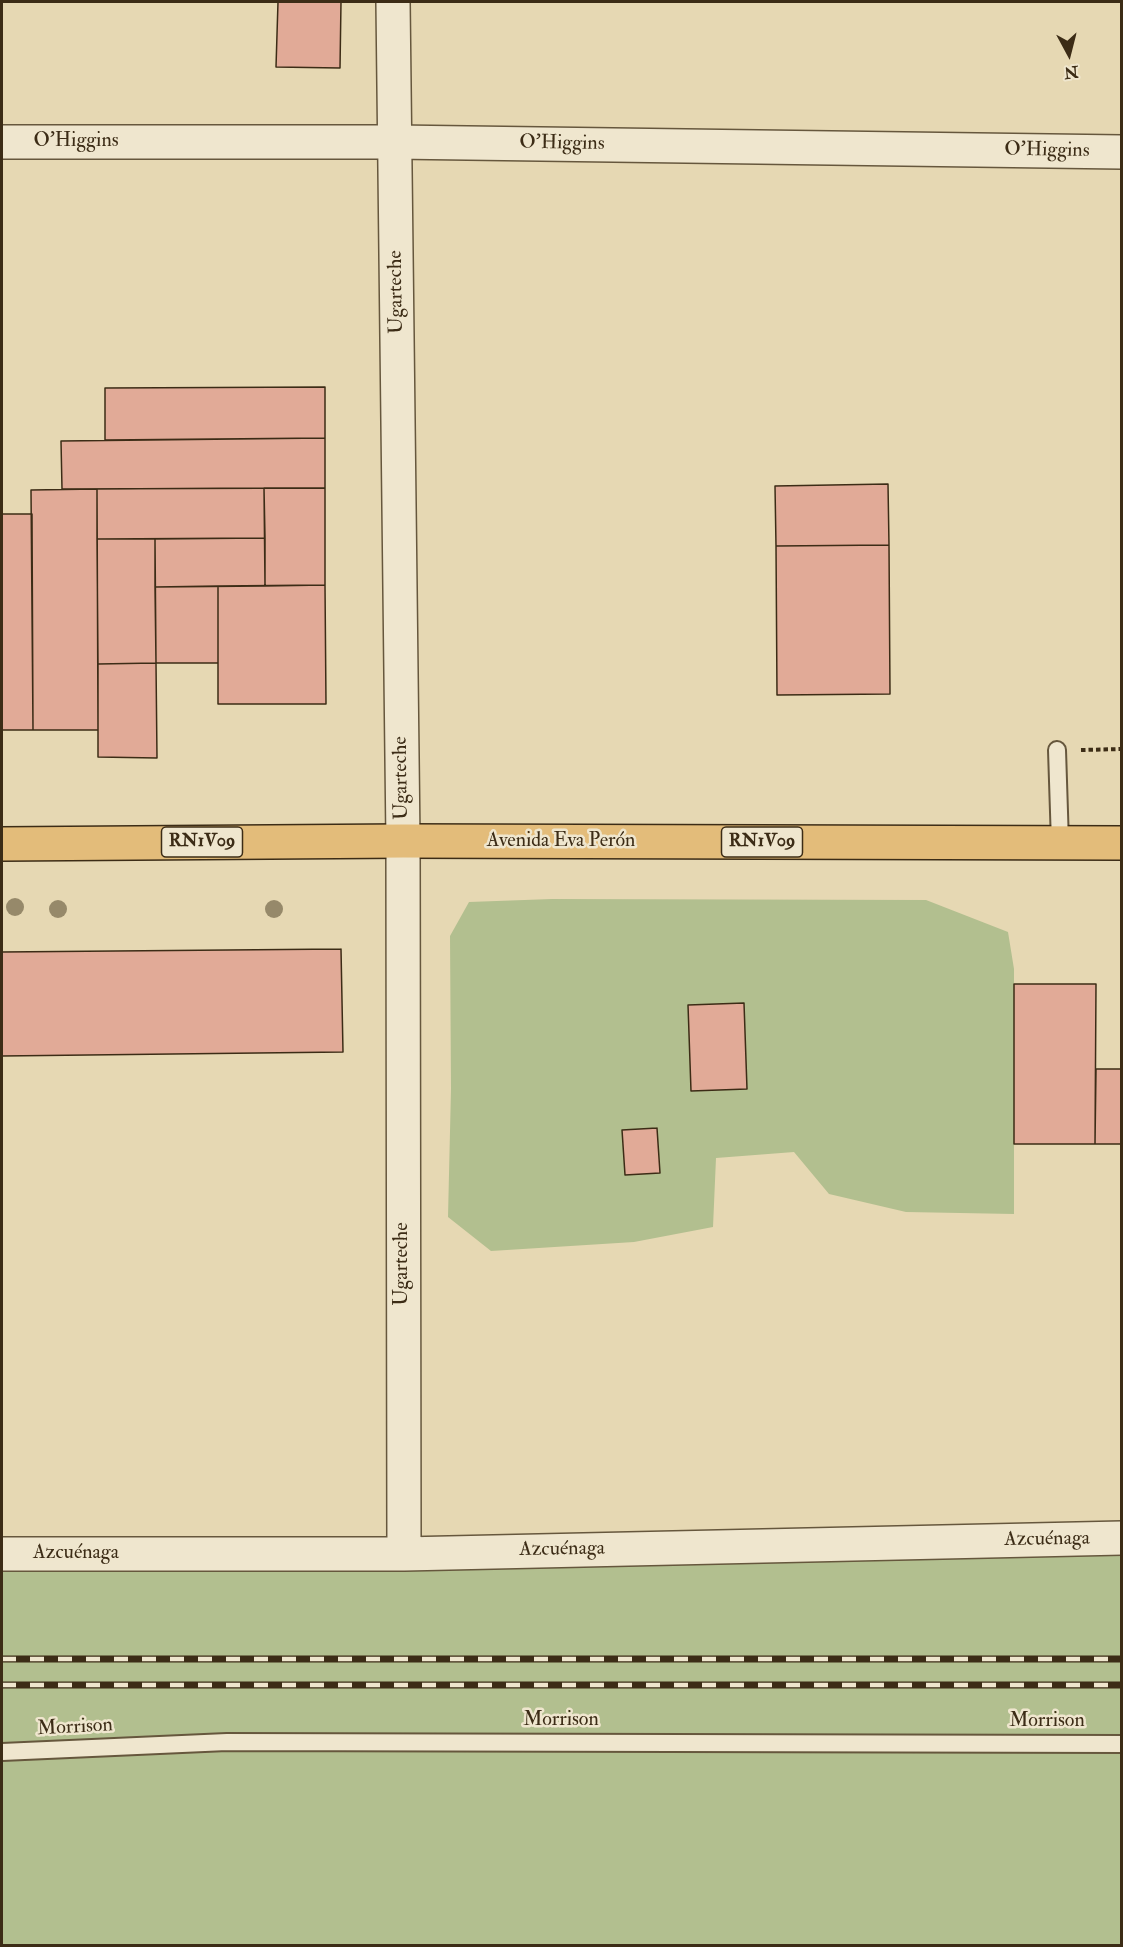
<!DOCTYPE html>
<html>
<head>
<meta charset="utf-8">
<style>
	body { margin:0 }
	#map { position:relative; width:1123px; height:1947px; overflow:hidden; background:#e6d8b3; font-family:"IM FELL Double Pica",serif }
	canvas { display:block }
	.frame { position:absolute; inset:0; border:3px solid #3c2c16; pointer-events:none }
	.north { position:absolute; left:1039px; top:24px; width:60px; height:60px; -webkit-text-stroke:4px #efe6ce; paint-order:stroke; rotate:173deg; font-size:16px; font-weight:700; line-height:24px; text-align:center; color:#3c2c16 }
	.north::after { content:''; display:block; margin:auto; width:21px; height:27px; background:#3c2c16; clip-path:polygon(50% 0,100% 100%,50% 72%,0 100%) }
</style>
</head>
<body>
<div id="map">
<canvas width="1123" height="1947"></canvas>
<div class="frame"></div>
<div class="north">N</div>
</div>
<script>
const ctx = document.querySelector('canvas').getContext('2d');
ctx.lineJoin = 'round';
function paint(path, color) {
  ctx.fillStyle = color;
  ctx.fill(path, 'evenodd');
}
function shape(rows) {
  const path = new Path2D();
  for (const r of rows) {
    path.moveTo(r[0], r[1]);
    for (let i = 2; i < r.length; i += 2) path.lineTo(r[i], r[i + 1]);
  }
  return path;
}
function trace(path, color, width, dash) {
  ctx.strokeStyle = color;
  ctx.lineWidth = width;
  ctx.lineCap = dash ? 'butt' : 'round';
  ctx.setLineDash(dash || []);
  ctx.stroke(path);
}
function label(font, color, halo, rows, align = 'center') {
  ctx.font = font + ' "IM FELL Double Pica",serif';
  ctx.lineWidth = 5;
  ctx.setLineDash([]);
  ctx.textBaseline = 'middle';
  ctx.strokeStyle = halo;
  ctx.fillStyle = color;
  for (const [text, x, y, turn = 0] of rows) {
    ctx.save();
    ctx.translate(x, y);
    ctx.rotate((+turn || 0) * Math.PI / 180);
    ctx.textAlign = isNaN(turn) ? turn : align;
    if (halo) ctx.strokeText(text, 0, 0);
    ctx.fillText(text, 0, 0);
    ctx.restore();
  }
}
paint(shape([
	[552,899,926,900,1008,932,1014,969,1014,1214,906,1212,829,1194,794,1152,716,1158,713,1227,634,1242,491,1251,448,1217,451,1089,450,936,469,902],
	[1121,1538,1121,1945,2,1945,2,1554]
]), '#b2bf8f');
const building = shape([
	[278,2,341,2,340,68,276,67,278,2],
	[325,387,325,438,105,440,105,388,325,387],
	[325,438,325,488,62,489,61,441,325,438],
	[888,484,889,545,776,546,775,486,888,484],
	[264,488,265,538,97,539,97,489,264,488],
	[264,488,325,488,325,585,265,586,264,488],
	[97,489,98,730,33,730,31,490,97,489],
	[2,514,32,514,33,730,2,730,2,514],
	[265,538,265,586,155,587,155,539,265,538],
	[97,539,155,539,156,663,98,664,97,539],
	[889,545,890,694,777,695,776,546,889,545],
	[325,585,326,704,218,704,218,586,325,585],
	[218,586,218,663,156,663,155,587,218,586],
	[156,663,157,758,98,757,98,664,156,663],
	[341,949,343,1052,2,1056,2,952,341,949],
	[1014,984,1096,984,1095,1144,1014,1144,1014,984],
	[744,1003,747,1089,691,1091,688,1005,744,1003],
	[1096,1069,1122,1069,1122,1144,1095,1144,1096,1069],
	[657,1128,660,1173,625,1175,622,1130,657,1128]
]);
paint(building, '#e1aa97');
trace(building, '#3c2c16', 1.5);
const service = shape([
	[1057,750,1060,843],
	[2,1752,227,1742,1122,1744]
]);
const minor = shape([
	[393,2,403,841,404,1554],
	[2,142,395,142,1122,152],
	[2,1554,404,1554,1122,1538]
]);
const primary = shape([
	[2,844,403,841,1122,843]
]);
trace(service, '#66573d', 20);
trace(minor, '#66573d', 36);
trace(primary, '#3c2c16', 36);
trace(shape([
	[1081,750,1122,749]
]), '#3c2c16', 4, [4.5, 3]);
trace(service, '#efe6ce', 16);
trace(minor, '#efe6ce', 33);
trace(primary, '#e3bc7a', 33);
const rail = shape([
	[2,1659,1122,1659],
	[2,1685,1122,1685]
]);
trace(rail, '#3c2c16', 7);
trace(rail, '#efe6ce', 4.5, [14]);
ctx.fillStyle = '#96896a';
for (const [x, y] of [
	[15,907],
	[58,909],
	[274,909]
]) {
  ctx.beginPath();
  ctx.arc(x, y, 9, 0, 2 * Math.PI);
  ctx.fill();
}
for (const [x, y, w] of [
	[202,842,81],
	[762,842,81]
]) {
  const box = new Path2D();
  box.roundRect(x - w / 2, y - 15, w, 30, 4.5);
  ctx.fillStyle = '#efe6ce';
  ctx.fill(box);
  trace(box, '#3c2c16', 1.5);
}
label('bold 18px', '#3c2c16', null, [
	["RN1V09",202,842],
	["RN1V09",762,842]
]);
label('20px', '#3c2c16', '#efe6ce', [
	["O'Higgins",76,142],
	["O'Higgins",562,144,1],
	["O'Higgins",1047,151,1],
	["Ugarteche",397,292,-91],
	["Ugarteche",402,778,-91],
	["Avenida Eva Perón",561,842],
	["Ugarteche",403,1264,-90],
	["Azcuénaga",1047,1540,-1],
	["Azcuénaga",562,1550,-1],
	["Azcuénaga",76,1554],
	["Morrison",561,1721],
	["Morrison",1047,1722],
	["Morrison",75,1728,-3]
]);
</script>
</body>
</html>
